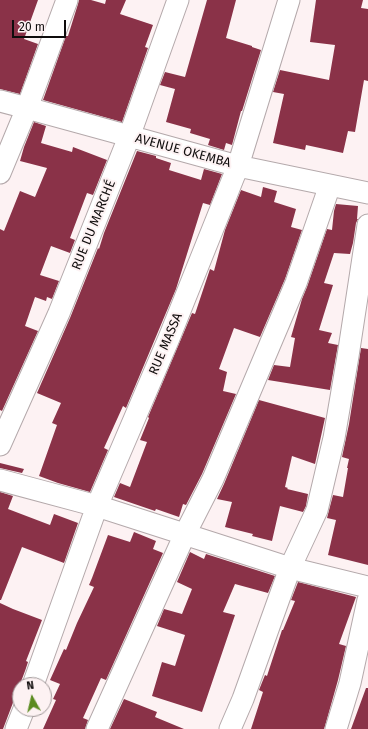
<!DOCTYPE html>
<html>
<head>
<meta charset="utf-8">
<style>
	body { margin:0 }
	#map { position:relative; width:368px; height:729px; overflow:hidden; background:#fdf2f3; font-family:"Fira Sans",sans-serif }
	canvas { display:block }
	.north { position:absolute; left:12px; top:677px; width:40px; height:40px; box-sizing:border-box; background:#fdf2f3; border:1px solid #9e9697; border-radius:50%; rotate:352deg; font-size:11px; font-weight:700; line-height:16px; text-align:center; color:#0f0c0c }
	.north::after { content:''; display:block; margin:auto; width:14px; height:18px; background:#5a8b1f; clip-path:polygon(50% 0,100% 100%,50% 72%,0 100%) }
	.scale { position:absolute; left:12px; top:20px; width:54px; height:18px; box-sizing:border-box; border:2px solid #0f0c0c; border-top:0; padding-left:5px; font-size:12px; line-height:14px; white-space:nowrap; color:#0f0c0c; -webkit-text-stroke:3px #fdf2f3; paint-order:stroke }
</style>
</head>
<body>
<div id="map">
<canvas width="368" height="729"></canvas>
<div class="north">N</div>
<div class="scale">20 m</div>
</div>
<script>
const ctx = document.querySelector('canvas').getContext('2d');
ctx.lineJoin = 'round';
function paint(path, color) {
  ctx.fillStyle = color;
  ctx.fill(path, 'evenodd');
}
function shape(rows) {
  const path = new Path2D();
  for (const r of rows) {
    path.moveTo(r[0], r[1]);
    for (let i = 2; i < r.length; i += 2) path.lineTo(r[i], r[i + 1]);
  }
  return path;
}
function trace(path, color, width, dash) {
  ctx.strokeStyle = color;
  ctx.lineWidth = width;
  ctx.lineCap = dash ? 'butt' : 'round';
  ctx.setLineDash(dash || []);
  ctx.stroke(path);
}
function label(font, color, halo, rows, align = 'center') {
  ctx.font = font + ' "Fira Sans",sans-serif';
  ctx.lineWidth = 4;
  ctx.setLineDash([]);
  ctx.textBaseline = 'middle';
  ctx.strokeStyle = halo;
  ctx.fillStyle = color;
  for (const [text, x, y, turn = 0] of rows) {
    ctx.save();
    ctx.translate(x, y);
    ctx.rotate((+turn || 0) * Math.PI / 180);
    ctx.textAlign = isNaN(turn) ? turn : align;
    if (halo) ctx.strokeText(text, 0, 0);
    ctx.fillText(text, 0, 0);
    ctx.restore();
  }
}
paint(shape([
	[0,0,38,0,24,39,38,44,20,94,0,89],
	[79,0,91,0,105,4,106,0,126,0,120,14,153,25,145,47,148,48,122,122,43,100,66,36,68,36,78,4],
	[207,0,236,0,226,38,252,46,252,47,261,50,242,111,241,111,232,145,226,143,224,150,208,145,210,139,190,133,191,129,166,122,175,89,160,85,165,72,185,77],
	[316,0,363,0,361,8,368,9,368,81,364,80,355,132,348,131,343,153,306,145,305,150,273,143,284,94,273,92,280,70,329,80,335,45,310,42],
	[34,122,46,126,41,143,72,152,73,147,107,160,93,195,87,193,70,238,75,240,70,253,51,246,40,275,59,281,52,299,47,297,46,301,35,297,25,326,38,331,2,411,0,410,0,229,4,231,20,191,35,197,47,168,20,161,24,147],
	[137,151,156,156,156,158,171,163,169,170,201,180,204,169,222,174,210,205,203,203,176,289,126,408,123,406,104,448,108,450,90,492,58,483,39,476,57,425,52,423,61,403,37,393,70,318,98,248,99,249,104,233],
	[263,187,277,191,274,202,296,209,291,227,302,230,285,279,260,337,234,328,219,369,227,372,223,391,236,394,202,474,186,505,183,504,179,517,156,509,155,511,114,497,120,483,130,487,147,442,140,440,149,418,148,417,192,313,195,314,210,269,214,271,225,230,241,190,261,197],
	[336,204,358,206,357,219,358,219,356,223,353,243,350,254,334,253,324,283,333,285,319,330,332,333,328,343,338,345,330,390,268,380,274,365,290,367,295,338,291,337,302,299,307,287,327,229,332,230,334,211],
	[361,348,368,349,368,565,328,555,336,520,327,518,333,495,343,497,348,468,347,468,349,459,342,457,349,424],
	[259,400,325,418,315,464,292,456,285,487,288,488,287,489,308,494,306,506,303,512,280,506,272,541,252,536,253,534,225,527,232,502,217,499,224,484],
	[0,463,24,469,22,473,0,468],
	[0,492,13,496,8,509,50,525,54,514,78,523,64,563,22,547,1,600,0,600],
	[134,532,156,541,153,549,163,553,106,680,101,678,83,718,88,720,85,729,43,729,56,700,53,699,60,684,50,680,64,649,66,650,77,623,94,587,89,585,92,578,108,535,130,542],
	[190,552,204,559,206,554,275,576,268,593,235,584,223,612,235,615,202,712,152,696,162,662,175,666,185,635,157,626,164,609,182,614,192,589,177,582],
	[298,582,356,597,339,644,346,646,338,680,325,726,324,729,251,729,263,692,259,690,265,675,267,676,282,630,283,630,295,601,291,600],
	[0,603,13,609,42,620,26,661,28,662,25,671,3,729,0,729],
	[366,688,368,688,368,729,351,729],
	[124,699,157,712,155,717,184,729,110,729]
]), '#8a3248');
const minor = shape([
	[0,101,27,108,238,166,368,193],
	[0,173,27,108,67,0],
	[0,445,59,313,129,137,178,0],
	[0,480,97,506,290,568,368,587],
	[33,685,97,506,169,338,238,166,289,0],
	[16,729,24,709],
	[97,729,185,534,213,479,296,283,330,185],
	[230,729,243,699,290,568,317,510,334,438,348,356,368,225],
	[336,729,350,683,368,600]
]);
trace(minor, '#b4a9ab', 23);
trace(minor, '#fff', 21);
label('13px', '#0f0c0c', '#fdf2f3', [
	["AVENUE OKEMBA",183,151,15],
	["RUE DU MARCHÉ",94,225,-68],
	["RUE MASSA",166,344,-67]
]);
</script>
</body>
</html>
